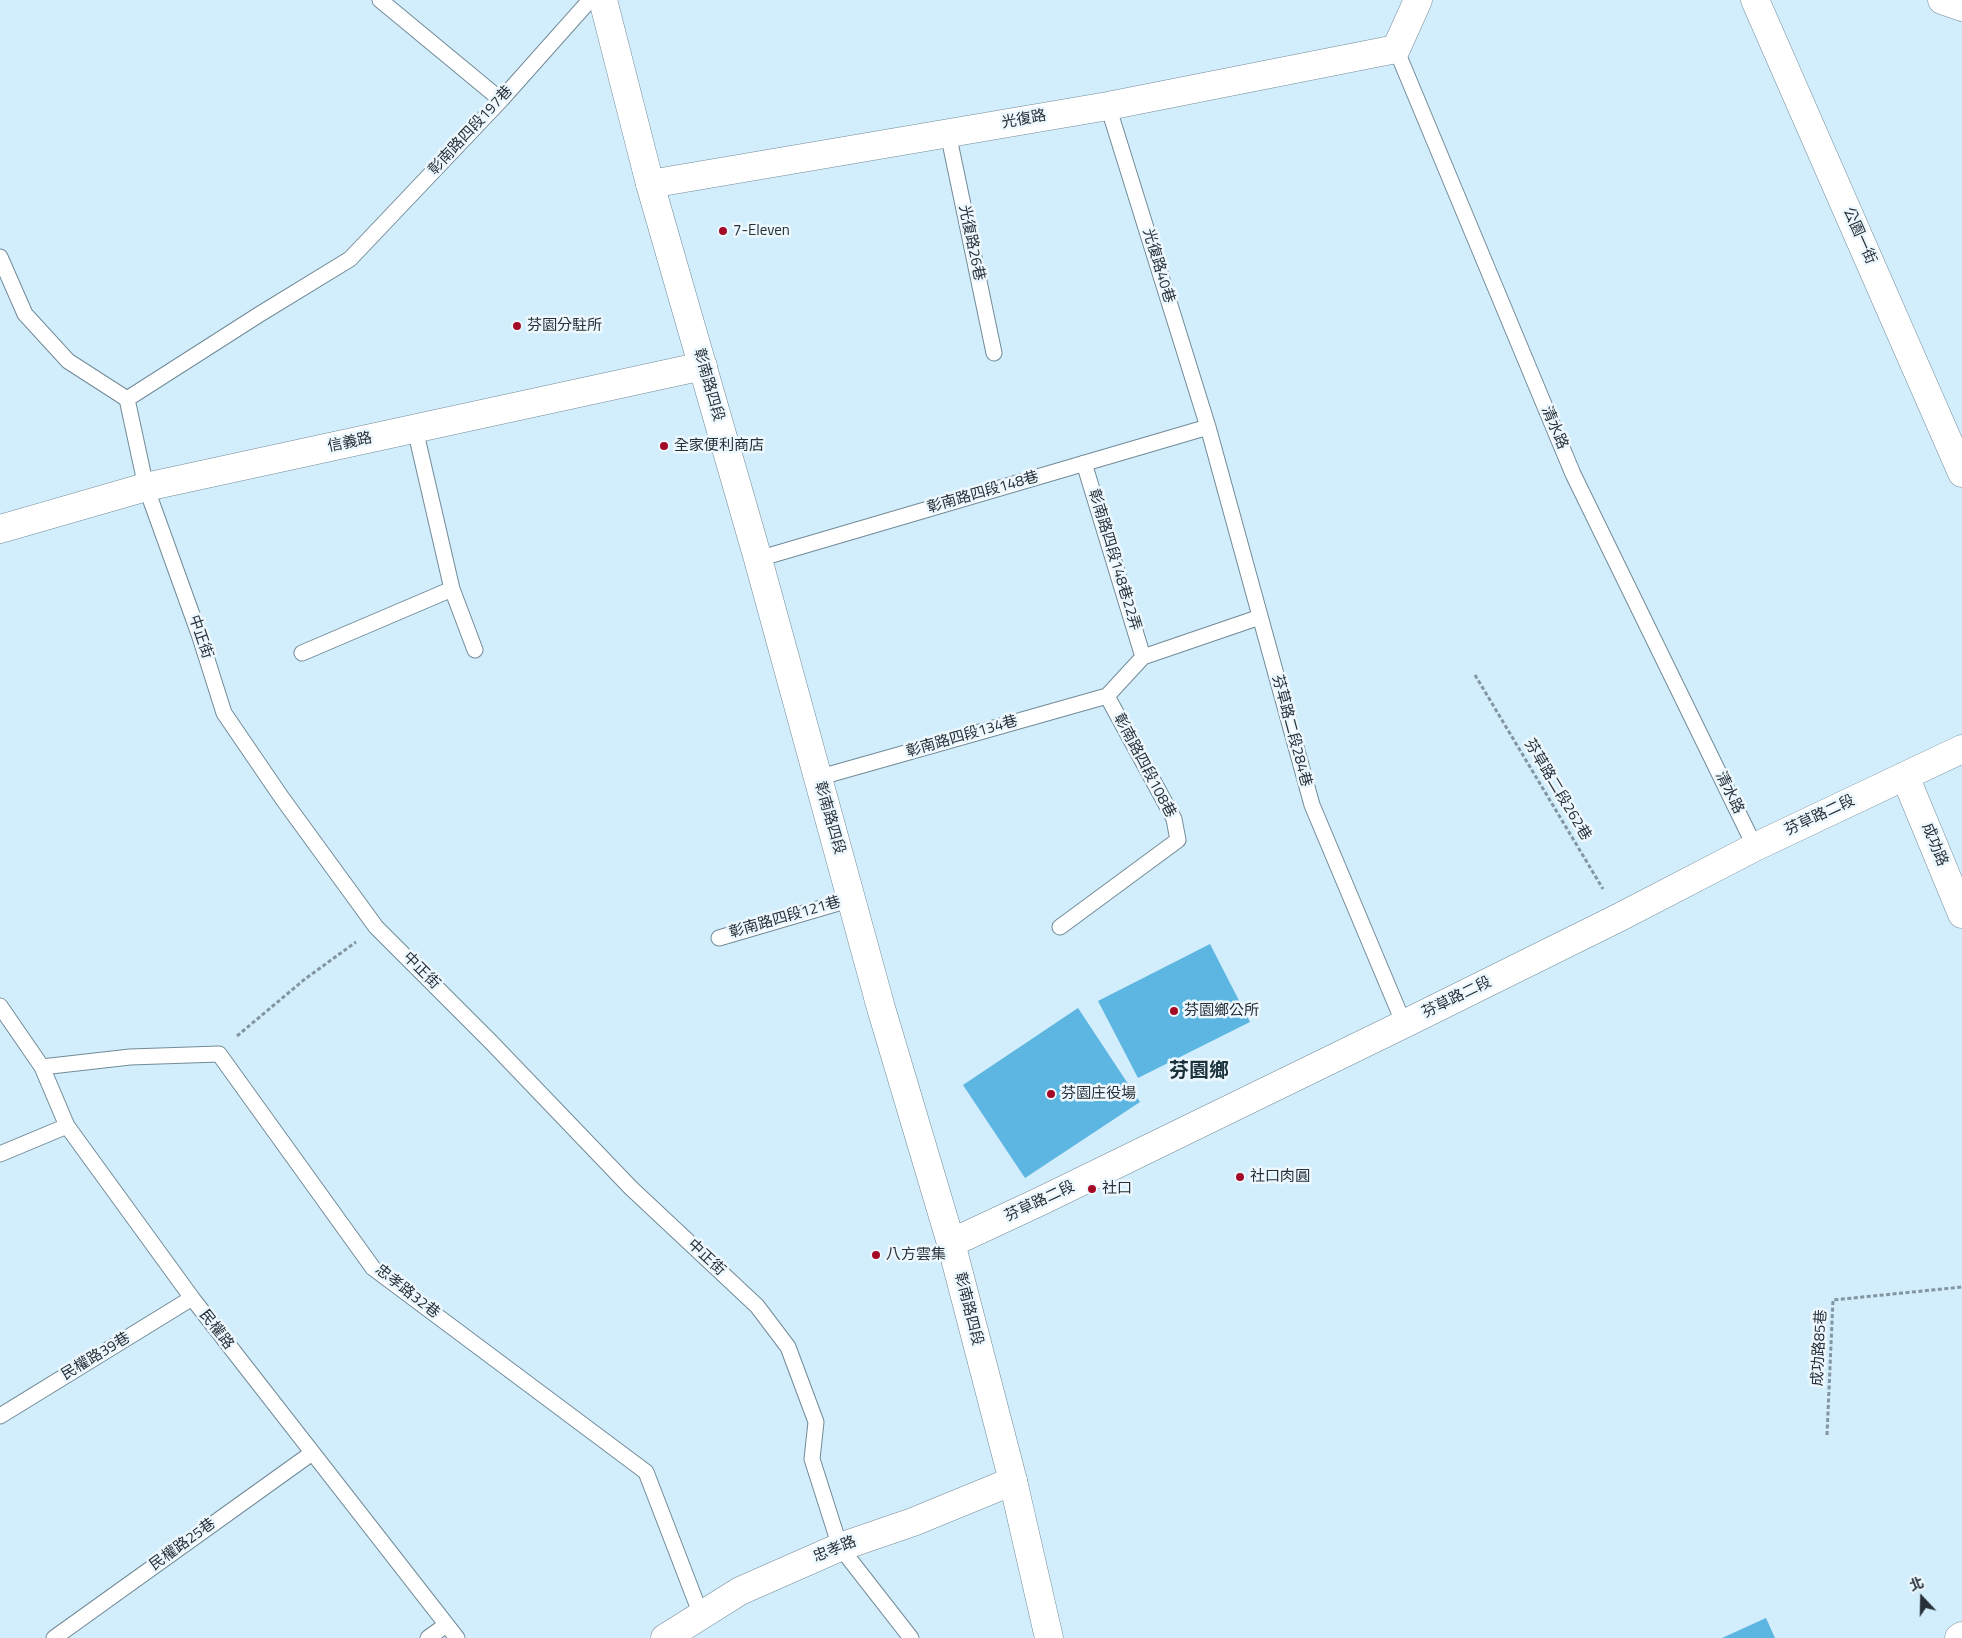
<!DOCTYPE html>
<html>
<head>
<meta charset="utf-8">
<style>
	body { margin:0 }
	#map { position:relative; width:1962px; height:1638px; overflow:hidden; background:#d2edfc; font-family:"Titillium Web","Noto Sans TC",sans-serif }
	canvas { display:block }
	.north { position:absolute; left:1897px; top:1573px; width:50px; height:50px; -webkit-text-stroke:4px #edf8fe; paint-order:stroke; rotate:339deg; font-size:14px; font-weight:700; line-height:20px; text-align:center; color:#263036 }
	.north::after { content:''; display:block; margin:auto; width:18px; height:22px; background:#263036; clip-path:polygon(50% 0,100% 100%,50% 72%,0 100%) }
</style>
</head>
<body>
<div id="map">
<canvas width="1962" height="1638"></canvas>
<div class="north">北</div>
</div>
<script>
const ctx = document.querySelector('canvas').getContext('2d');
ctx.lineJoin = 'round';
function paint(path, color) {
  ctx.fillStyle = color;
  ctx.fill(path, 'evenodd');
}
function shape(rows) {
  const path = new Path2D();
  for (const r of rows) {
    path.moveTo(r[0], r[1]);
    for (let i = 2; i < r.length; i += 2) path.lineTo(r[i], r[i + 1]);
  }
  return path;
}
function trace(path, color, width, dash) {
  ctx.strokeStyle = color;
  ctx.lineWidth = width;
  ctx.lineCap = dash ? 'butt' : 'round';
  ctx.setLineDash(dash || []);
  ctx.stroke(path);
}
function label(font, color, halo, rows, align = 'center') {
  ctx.font = font + ' "Titillium Web","Noto Sans TC",sans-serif';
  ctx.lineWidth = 5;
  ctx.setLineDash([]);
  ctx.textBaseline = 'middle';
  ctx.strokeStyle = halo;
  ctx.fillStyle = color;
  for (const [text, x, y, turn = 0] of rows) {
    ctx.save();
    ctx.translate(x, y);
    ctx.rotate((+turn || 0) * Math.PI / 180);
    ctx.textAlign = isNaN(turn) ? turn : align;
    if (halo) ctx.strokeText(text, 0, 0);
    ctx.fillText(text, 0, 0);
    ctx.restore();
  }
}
paint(shape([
	[1210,944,1250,1022,1138,1078,1098,1001],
	[1078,1008,1140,1102,1025,1178,963,1085],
	[1766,1618,1775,1638,1722,1638]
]), '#5cb6e1');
const lane = shape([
	[380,0,501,100],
	[1396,49,1573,474,1755,847],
	[1108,106,1208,427,1312,805,1404,1024],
	[948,133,994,353],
	[0,257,25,314,68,361,127,399,146,487,199,634,224,713,282,798,376,927,491,1042,631,1188,757,1306,788,1347,816,1422,812,1459,840,1547,911,1638],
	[127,399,260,314,350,259,501,100,590,0],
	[415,429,452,589,475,650],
	[1084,463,1143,657],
	[758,559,1208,427],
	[302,653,452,589],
	[1107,696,1143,657,1260,617],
	[817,778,1107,696],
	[1060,927,1178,840,1174,819,1107,696],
	[719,938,852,899],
	[0,1006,42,1067,67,1126,192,1298,457,1638],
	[42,1067,130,1057,219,1054,373,1268,646,1472,701,1615],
	[0,1154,67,1126],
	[0,1416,192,1298],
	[54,1638,312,1453],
	[428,1638,446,1625]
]);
const street = shape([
	[1755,0,1962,473],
	[650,184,1108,106,1396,49,1418,0],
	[0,529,146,487,703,366],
	[1905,776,1962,914],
	[951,1243,1041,1201,1404,1024,1620,917,1755,847,1962,749],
	[665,1638,740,1591,840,1547,913,1522,1013,1481],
	[1959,1638,1962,1636]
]);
const secondary = shape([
	[603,0,650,184,758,559,881,1008,951,1243,1013,1481,1049,1638]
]);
const primary = shape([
	[1942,0,1962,7]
]);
trace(lane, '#728b98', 17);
trace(street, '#728b98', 29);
trace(secondary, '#728b98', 29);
trace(primary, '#728b98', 29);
trace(shape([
	[1475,675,1603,889],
	[237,1036,305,979,356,942],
	[1827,1435,1833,1300,1962,1287]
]), '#8295a0', 3, [4, 2.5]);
trace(lane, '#fff', 15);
trace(street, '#fff', 28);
trace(secondary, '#fff', 28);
trace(primary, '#fff', 28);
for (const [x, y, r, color] of [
	[723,231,5,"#a40925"],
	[517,326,5,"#a40925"],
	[664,446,5,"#a40925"],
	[1174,1011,5,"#a40925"],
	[1051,1094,5,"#a40925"],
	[1240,1177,5,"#a40925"],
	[1092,1189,5,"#a40925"],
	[876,1255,5,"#a40925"]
]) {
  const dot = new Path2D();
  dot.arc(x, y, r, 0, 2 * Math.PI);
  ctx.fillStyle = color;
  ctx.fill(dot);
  trace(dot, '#edf8fe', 2);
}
label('15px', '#263036', '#edf8fe', [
	["光復路",1024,120,-10],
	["彰南路四段197巷",471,131,-47],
	["公園一街",1859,236,66],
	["光復路26巷",971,243,78],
	["光復路40巷",1158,266,73],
	["彰南路四段",708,385,74],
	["清水路",1554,428,67],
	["信義路",350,443,-12],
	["彰南路四段148巷",983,493,-16],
	["彰南路四段148巷22弄",1114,560,73],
	["中正街",200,637,71],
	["芬草路二段284巷",1291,731,75],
	["彰南路四段134巷",962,737,-16],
	["彰南路四段108巷",1144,766,62],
	["芬草路二段262巷",1557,790,59],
	["清水路",1729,793,64],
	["芬草路二段",1820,816,-25],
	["彰南路四段",829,818,74],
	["成功路",1934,845,68],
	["彰南路四段121巷",785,918,-16],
	["中正街",421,971,45],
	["芬草路二段",1457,998,-26],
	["芬草路二段",1040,1202,-25],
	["中正街",706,1258,43],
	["忠孝路32巷",407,1292,38],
	["彰南路四段",968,1309,76],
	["民權路",216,1330,52],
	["成功路85巷",1820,1348,-87],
	["民權路39巷",96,1357,-31],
	["民權路25巷",183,1545,-36],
	["忠孝路",835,1550,-22]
]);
label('15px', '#263036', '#edf8fe', [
	["7-Eleven",733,231],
	["芬園分駐所",527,326],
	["全家便利商店",674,446],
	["芬園鄉公所",1184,1011],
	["芬園庄役場",1061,1094],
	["社口肉圓",1250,1177],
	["社口",1102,1189],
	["八方雲集",886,1255]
], 'left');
label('bold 20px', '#1c323d', '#edf8fe', [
	["芬園鄉",1199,1072]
]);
</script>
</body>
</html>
